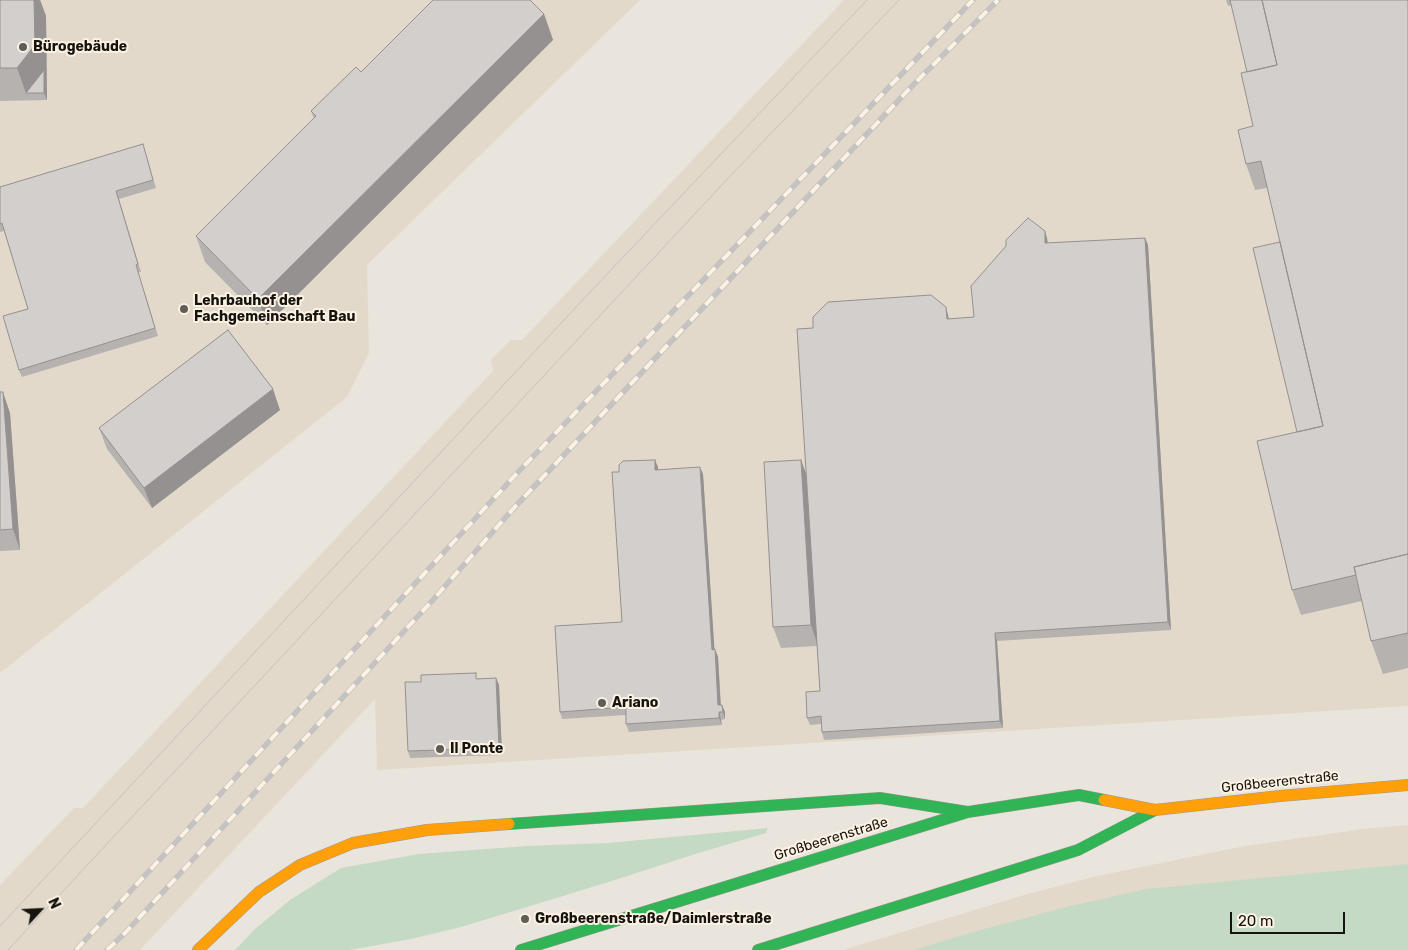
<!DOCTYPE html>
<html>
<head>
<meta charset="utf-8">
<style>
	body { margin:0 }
	#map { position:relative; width:1408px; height:950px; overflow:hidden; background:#e9e4dc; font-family:Rubik,sans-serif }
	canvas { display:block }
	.north { position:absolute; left:15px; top:885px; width:50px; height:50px; -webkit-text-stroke:4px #fbf2e4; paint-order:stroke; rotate:65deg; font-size:14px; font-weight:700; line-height:20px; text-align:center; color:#17140f }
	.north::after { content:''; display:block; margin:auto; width:18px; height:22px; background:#17140f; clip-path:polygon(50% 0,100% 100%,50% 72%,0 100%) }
	.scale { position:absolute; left:1230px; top:912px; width:115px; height:22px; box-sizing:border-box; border:2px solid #17140f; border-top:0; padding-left:6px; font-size:15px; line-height:18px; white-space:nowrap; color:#17140f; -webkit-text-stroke:4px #fbf2e4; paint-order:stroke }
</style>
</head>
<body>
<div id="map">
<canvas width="1408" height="950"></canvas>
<div class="north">N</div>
<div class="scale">20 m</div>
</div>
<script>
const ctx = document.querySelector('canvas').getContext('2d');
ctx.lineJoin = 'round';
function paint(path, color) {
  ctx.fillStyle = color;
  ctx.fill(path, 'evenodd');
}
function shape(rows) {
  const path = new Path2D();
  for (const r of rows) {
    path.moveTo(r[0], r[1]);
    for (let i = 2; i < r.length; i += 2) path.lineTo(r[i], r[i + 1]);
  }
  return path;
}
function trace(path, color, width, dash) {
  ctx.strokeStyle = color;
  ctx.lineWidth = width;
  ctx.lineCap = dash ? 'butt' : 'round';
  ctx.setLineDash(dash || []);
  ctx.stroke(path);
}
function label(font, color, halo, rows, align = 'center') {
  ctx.font = font + ' Rubik,sans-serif';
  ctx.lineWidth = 4;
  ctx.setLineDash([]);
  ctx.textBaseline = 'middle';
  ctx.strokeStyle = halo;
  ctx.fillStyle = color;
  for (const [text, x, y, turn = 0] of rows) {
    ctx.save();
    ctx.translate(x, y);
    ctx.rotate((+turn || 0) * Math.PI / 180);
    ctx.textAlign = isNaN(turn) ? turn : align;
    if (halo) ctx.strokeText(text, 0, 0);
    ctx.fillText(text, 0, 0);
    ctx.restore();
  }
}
paint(shape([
	[0,0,640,0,367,265,369,353,347,397,0,673],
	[844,0,1408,0,1408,706,377,770,375,699,140,950,0,950,0,885,74,808,83,808,493,371,491,360,511,340,522,340],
	[1408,825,1408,950,843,950,1024,895,1097,876,1245,846,1363,829]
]), '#e3d9ca');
paint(shape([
	[768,828,766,833,695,854,612,881,461,927,411,939,350,950,235,950,255,929,290,900,341,868,419,854,527,846,608,843],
	[1408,864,1408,950,914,950,973,932,1066,907,1146,889]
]), '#c5dac5');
const fast = shape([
	[509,824,880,798,968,812],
	[521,950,968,812,1079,795,1104,800],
	[758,950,1078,850,1155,810]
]);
const slow = shape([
	[1104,800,1155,810,1280,796,1408,785],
	[198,950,259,892,300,865,353,843,427,830,509,824]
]);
trace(fast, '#9d9993', 12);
trace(slow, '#9d9993', 12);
trace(fast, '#30b455', 11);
trace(slow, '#ff9f0a', 11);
trace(shape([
	[0,926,591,291,867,0],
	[8,950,733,173,899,0]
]), '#c4c3c1', 1);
const rail = shape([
	[76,950,522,468,973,0],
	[107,950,126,932,432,601,512,510,914,84,998,0]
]);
trace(rail, '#c4c3c1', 5.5);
trace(rail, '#fbf2e4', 4, [11]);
paint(shape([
	[0,0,40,0,46,16,47,100,0,101],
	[1226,0,1408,0,1408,668,1383,674,1371,641,1362,601,1301,615,1292,590,1297,432,1280,242,1267,188,1255,190,1246,164,1253,126,1247,72,1232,5,1228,6],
	[544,14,553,40,267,325,205,262,196,236,314,119,311,111,361,72],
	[143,144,156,188,119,199,141,272,138,272,158,336,22,377,19,370,28,309,4,231,0,232,0,187],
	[1047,238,1048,243,1145,238,1148,245,1171,630,997,641,1003,728,824,740,822,732,821,724,810,725,807,718,820,691,817,646,781,648,773,627,801,460,806,473,948,315,949,319,974,317],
	[0,392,10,413,20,550,0,551],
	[280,410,152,508,107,449,99,428],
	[658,467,658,470,703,474,714,649,718,657,721,705,725,712,725,719,721,720,722,725,629,732,626,724,626,715,562,719,560,712,622,622,619,472],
	[496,678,499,685,502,755,410,758,408,751,421,682]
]), '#b5b2b0');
paint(shape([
	[34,0,40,0,46,16,47,100,44,93,26,93,17,68],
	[544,14,553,40,267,325,258,299],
	[1045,231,1047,238,1048,251,1045,243],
	[1145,238,1148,245,1171,630,1168,622],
	[946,307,948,315,950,327,947,319],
	[273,389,280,410,152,508,144,488],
	[3,392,10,413,20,550,13,529],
	[655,460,658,467,658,477,655,470],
	[801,460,808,480,818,646,811,625],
	[700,467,703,474,715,657,712,650],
	[995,633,997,641,1003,728,1000,721],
	[715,649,718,657,721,713,718,705],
	[496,678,499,685,502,755,499,748],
	[722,705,725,712,725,719,723,712],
	[719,712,721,720,722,725,719,718]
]), '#949190');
const building = shape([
	[0,0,34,0,35,45,17,68,0,68,0,0],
	[433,0,530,0,544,14,258,299,196,236,316,116,311,111,356,67,361,72,433,0],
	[1230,0,1262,0,1277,65,1247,72,1230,0],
	[1262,0,1408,0,1408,554,1354,567,1356,575,1292,590,1257,441,1323,426,1261,161,1246,164,1238,130,1253,126,1241,73,1277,65,1262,0],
	[44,70,44,93,26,93,44,70],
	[143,144,153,180,116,191,138,264,136,265,155,328,19,370,3,316,28,309,2,223,0,224,0,187,143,144],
	[1028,218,1045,231,1045,243,1145,238,1168,622,995,633,1000,721,822,732,821,716,807,718,806,692,820,691,797,329,813,328,813,317,828,302,931,295,946,307,947,319,974,317,971,286,1006,246,1006,240,1028,218],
	[1280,242,1323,426,1297,432,1253,248,1280,242],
	[228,330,273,389,144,488,99,428,228,330],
	[0,392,3,392,13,529,0,530,0,392],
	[655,460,655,470,700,467,712,650,715,649,718,705,722,705,723,712,719,712,719,718,626,724,626,707,560,712,555,626,622,622,612,472,619,472,619,465,623,461,655,460],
	[801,460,811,625,773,627,764,462,801,460],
	[1408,554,1408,633,1371,641,1354,567,1408,554],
	[476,673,476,679,496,678,499,748,408,751,405,682,421,682,421,675,476,673]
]);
paint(building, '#d3cfcd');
trace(building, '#949190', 1);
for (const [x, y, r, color] of [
	[23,47,5,"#605d57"],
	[184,309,5,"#605d57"],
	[602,703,5,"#605d57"],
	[440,749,5,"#605d57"],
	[525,919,5,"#605d57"]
]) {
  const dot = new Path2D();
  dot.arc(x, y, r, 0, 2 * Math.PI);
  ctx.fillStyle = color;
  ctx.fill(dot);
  trace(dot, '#fbf2e4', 2);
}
label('bold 14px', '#17140f', '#fbf2e4', [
	["Bürogebäude",33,47],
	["Lehrbauhof der",194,301],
	["Fachgemeinschaft Bau",194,317],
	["Ariano",612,703],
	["Il Ponte",450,749],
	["Großbeerenstraße/Daimlerstraße",535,919]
], 'left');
label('14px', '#17140f', '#fbf2e4', [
	["Großbeerenstraße",1280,782,-6],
	["Großbeerenstraße",831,839,-17]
]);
</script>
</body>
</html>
